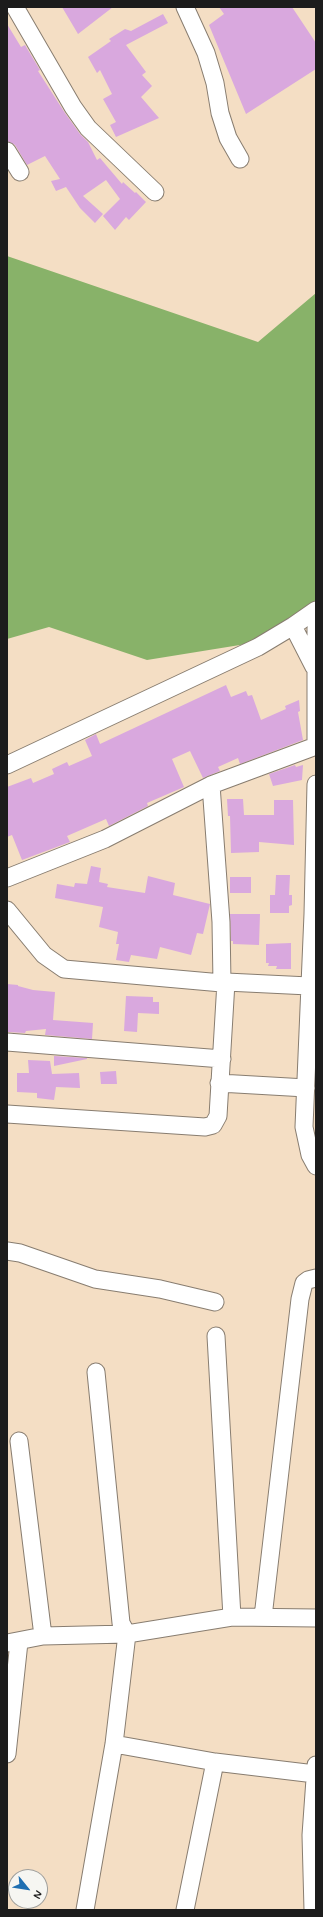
<!DOCTYPE html>
<html>
<head>
<meta charset="utf-8">
<style>
	body { margin:0 }
	#map { position:relative; width:323px; height:1917px; overflow:hidden; background:#f4dec4; font-family:Mynerve,sans-serif }
	canvas { display:block }
	.frame { position:absolute; inset:0; border:8px solid #1c1c1c; pointer-events:none }
	.north { position:absolute; left:8px; top:1869px; width:40px; height:40px; box-sizing:border-box; background:#f6f6f2; border:1px solid #9f9f9c; border-radius:50%; rotate:120deg; font-size:11px; font-weight:700; line-height:16px; text-align:center; color:#1c1c1c }
	.north::after { content:''; display:block; margin:auto; width:14px; height:18px; background:#1f6fb2; clip-path:polygon(50% 0,100% 100%,50% 72%,0 100%) }
</style>
</head>
<body>
<div id="map">
<canvas width="323" height="1917"></canvas>
<div class="frame"></div>
<div class="north">N</div>
</div>
<script>
const ctx = document.querySelector('canvas').getContext('2d');
ctx.lineJoin = 'round';
function paint(path, color) {
  ctx.fillStyle = color;
  ctx.fill(path, 'evenodd');
}
function shape(rows) {
  const path = new Path2D();
  for (const r of rows) {
    path.moveTo(r[0], r[1]);
    for (let i = 2; i < r.length; i += 2) path.lineTo(r[i], r[i + 1]);
  }
  return path;
}
function trace(path, color, width, dash) {
  ctx.strokeStyle = color;
  ctx.lineWidth = width;
  ctx.lineCap = dash ? 'butt' : 'round';
  ctx.setLineDash(dash || []);
  ctx.stroke(path);
}
paint(shape([
	[7,256,258,342,316,293,316,613,277,639,147,660,49,627,7,639]
]), '#88b269');
paint(shape([
	[62,7,113,7,78,34],
	[219,7,292,7,316,43,316,69,246,114,209,25,224,14],
	[163,14,168,23,126,45,146,72,142,75,152,86,141,97,159,118,116,137,110,125,116,122,103,99,112,94,100,70,97,73,88,57,111,41,109,39,125,29,131,31],
	[7,24,21,47,25,45,40,70,38,71,65,113,80,134,88,142,97,160,100,158,122,184,123,182,135,193,136,192,146,202,129,220,126,217,115,230,103,216,120,199,106,180,83,196,103,214,95,223,80,208,66,187,56,191,51,181,60,179,45,156,27,165,15,145,7,141],
	[226,685,231,697,246,691,248,696,252,695,261,720,286,709,285,706,299,700,300,711,298,712,303,740,240,764,238,758,218,767,220,771,203,778,190,751,172,759,184,787,147,803,148,806,109,826,106,819,67,836,70,842,22,860,12,835,7,837,7,787,31,778,33,783,54,774,52,769,67,762,69,766,92,756,85,740,96,734,100,744],
	[295,765,296,767,303,765,302,780,273,786,269,774],
	[227,799,243,799,244,815,274,815,274,800,293,800,294,845,259,842,259,852,231,853,230,816,228,816],
	[91,866,101,868,99,882,108,884,107,887,145,893,148,876,175,883,173,895,210,904,203,934,197,933,191,955,160,947,157,959,131,955,129,962,116,960,119,944,116,944,118,932,99,927,103,907,55,898,57,884,74,887,75,883,87,884],
	[276,875,290,875,289,895,292,895,292,905,289,906,289,913,270,913,270,895,275,895],
	[230,877,251,877,251,893,230,893],
	[230,914,260,914,259,945,233,944,233,941,231,941],
	[291,943,291,969,276,969,277,966,268,966,269,963,266,963,266,944],
	[7,984,18,985,18,986,33,990,55,992,53,1020,93,1023,92,1039,45,1035,46,1029,26,1031,25,1033,7,1032],
	[126,996,153,997,153,1002,159,1002,159,1014,138,1013,137,1032,124,1031],
	[54,1056,87,1058,87,1059,54,1066],
	[28,1060,50,1061,52,1074,79,1073,80,1088,56,1087,54,1100,37,1098,37,1093,17,1092,17,1073,29,1073],
	[116,1071,117,1084,101,1084,100,1072]
]), '#d9a8de');
const minor = shape([
	[15,7,73,107,88,128,155,192],
	[185,7,206,53,215,83,220,113,228,138,240,159],
	[7,151,20,172],
	[293,626,314,667],
	[316,628,316,747],
	[7,765,258,647,293,626,316,610],
	[316,784,313,914,304,1127,310,1155,316,1166],
	[211,785,221,922,222,983],
	[7,878,105,839,211,785,316,746],
	[7,910,44,955,64,969,222,983,226,982,309,986],
	[7,1042,222,1059],
	[219,1083,306,1088],
	[7,1114,205,1127,213,1125,218,1116,226,982],
	[7,1251,20,1253,95,1279,160,1289,215,1302],
	[216,1336,232,1617],
	[19,1441,43,1636],
	[263,1617,300,1299,304,1283,308,1280,316,1278],
	[7,1643,43,1636,127,1634,232,1617,316,1618],
	[114,1744,215,1762,315,1774],
	[7,1754,19,1642],
	[85,1910,114,1744,127,1634,121,1623,96,1372],
	[185,1910,215,1762],
	[313,1910,311,1835,316,1765]
]);
trace(minor, '#887d70', 19);
trace(minor, '#fff', 17);
</script>
</body>
</html>
